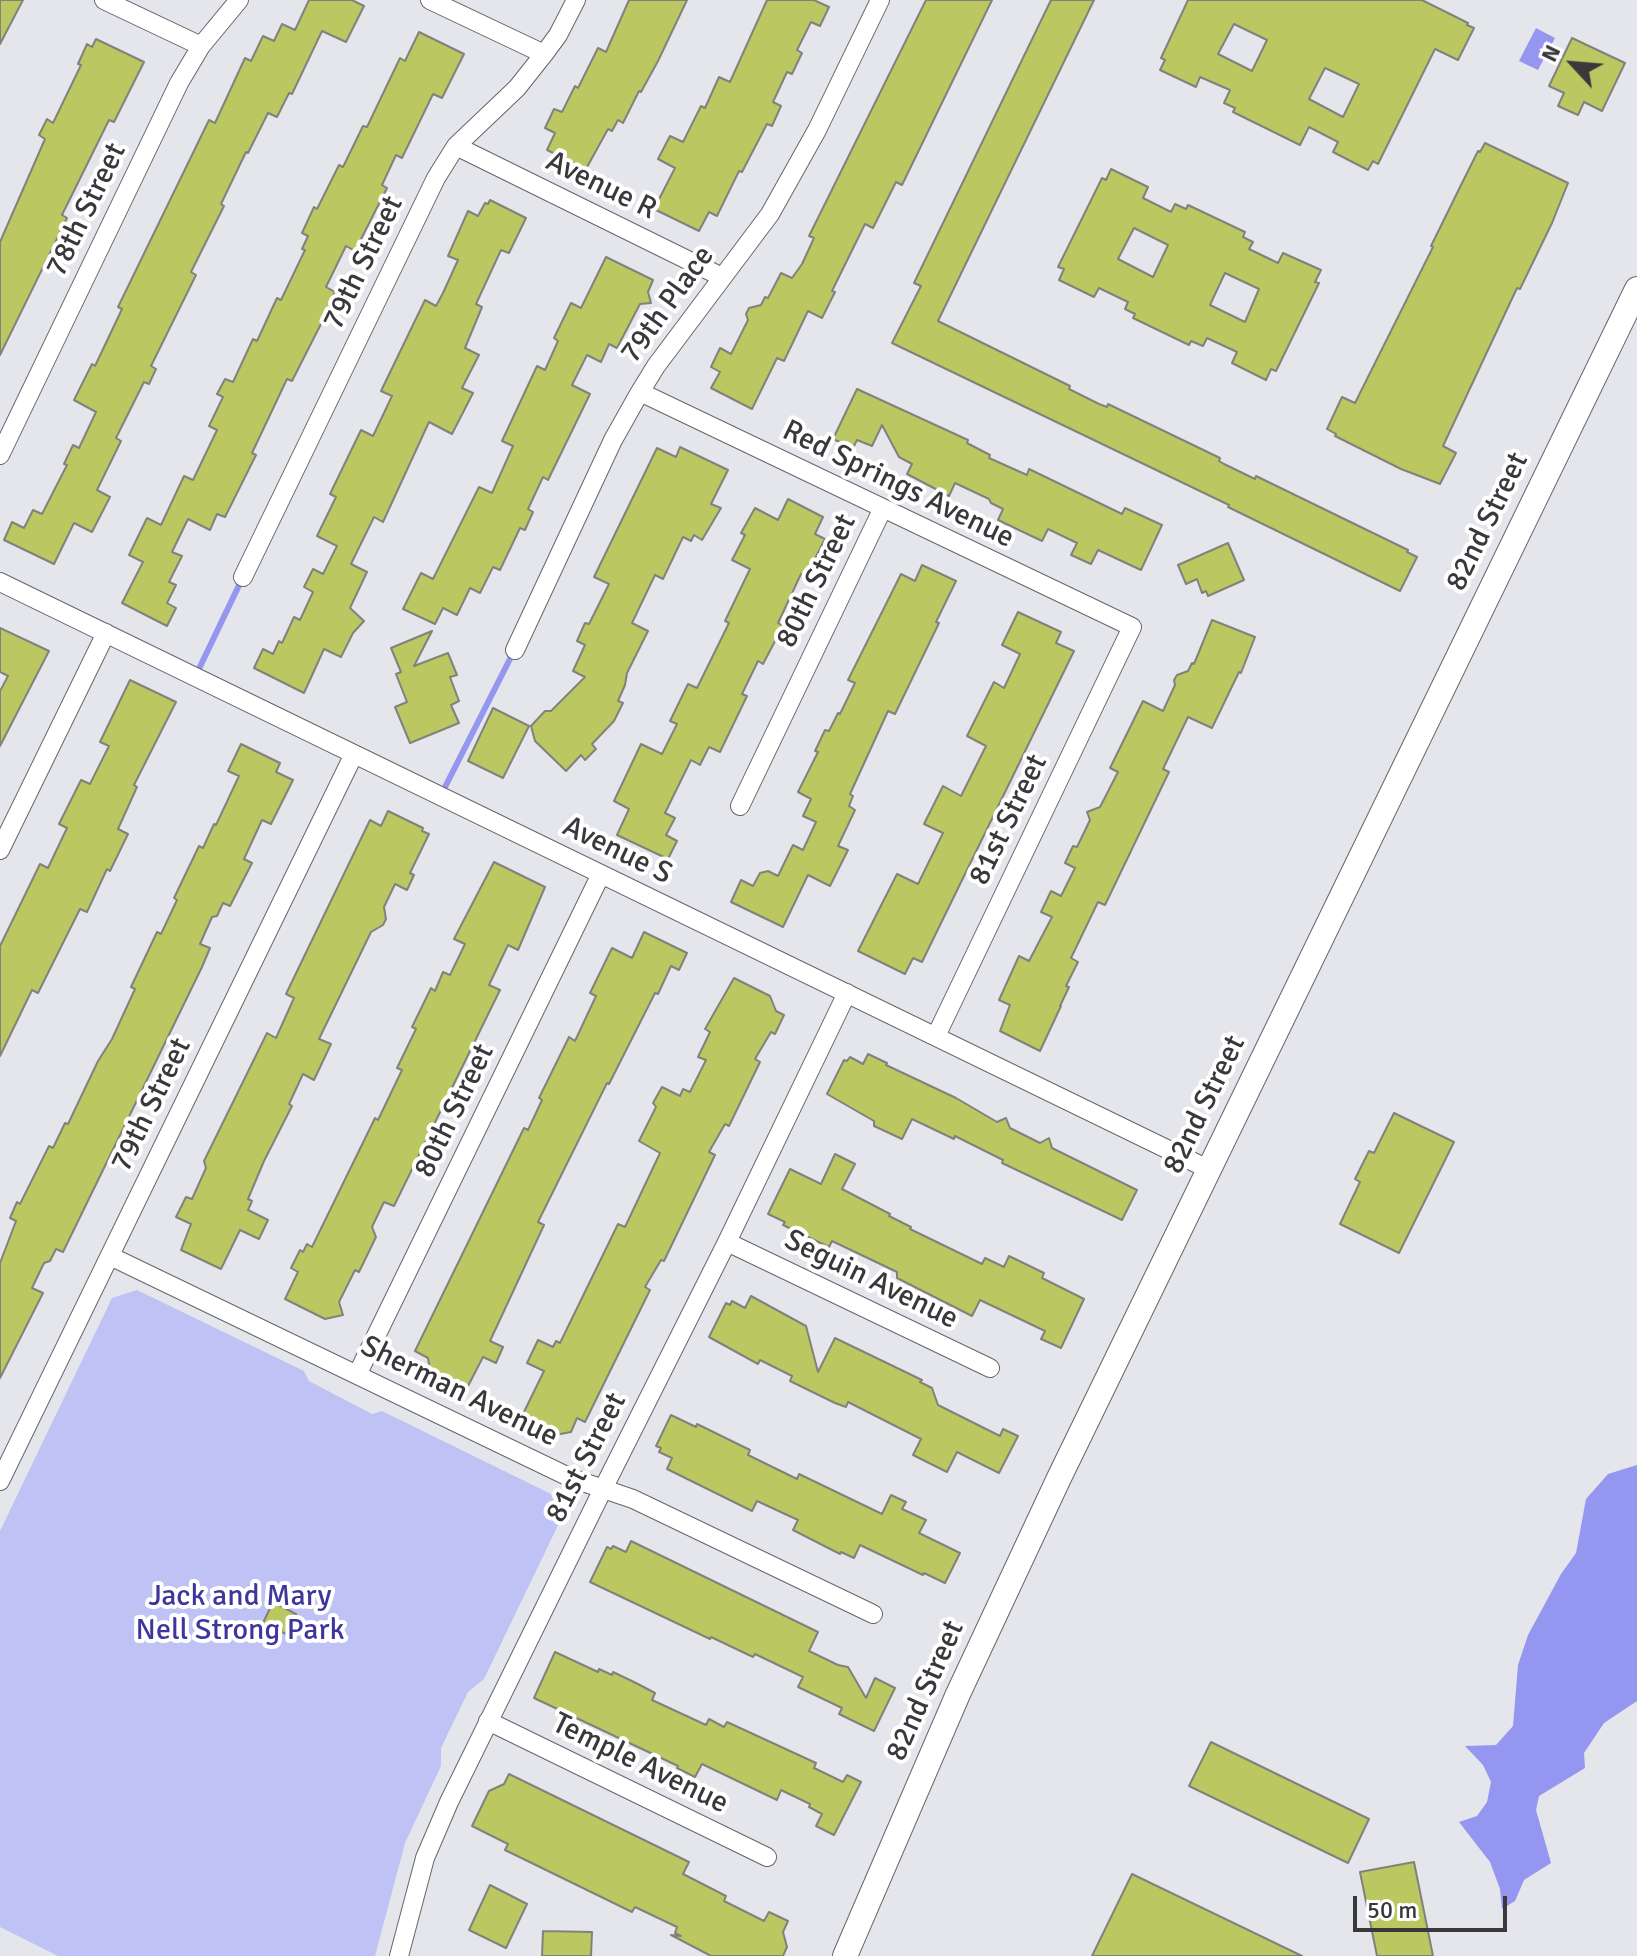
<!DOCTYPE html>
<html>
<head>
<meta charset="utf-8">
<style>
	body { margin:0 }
	#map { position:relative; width:1637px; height:1956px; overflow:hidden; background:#e5e6ec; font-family:Signika,sans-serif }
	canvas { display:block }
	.north { position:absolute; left:1533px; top:24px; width:80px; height:80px; -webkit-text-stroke:6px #fff; paint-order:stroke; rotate:296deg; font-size:22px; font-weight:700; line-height:32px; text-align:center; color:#39393c }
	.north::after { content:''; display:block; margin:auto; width:28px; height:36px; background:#39393c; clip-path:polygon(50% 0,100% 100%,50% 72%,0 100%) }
	.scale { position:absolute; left:1353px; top:1896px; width:154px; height:36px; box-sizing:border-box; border:4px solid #39393c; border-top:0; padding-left:10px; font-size:24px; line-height:28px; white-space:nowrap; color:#39393c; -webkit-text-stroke:6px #fff; paint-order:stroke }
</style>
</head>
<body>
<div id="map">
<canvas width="1637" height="1956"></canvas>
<div class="north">N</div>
<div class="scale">50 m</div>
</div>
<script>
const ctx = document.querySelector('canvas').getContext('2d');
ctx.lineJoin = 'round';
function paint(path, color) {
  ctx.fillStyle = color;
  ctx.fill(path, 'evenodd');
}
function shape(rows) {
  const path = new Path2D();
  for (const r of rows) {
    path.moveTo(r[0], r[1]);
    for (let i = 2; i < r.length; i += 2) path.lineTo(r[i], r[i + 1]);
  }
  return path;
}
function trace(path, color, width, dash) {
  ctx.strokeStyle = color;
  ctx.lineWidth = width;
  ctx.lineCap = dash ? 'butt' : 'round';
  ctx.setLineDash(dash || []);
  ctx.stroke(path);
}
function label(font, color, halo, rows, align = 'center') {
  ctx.font = font + ' Signika,sans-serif';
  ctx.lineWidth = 8;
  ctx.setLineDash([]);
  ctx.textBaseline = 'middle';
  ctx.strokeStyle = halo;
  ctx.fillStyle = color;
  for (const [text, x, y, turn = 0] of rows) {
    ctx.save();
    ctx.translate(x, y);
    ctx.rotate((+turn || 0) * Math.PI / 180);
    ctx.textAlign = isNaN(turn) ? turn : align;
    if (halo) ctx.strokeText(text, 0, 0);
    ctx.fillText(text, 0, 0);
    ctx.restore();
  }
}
paint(shape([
	[137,1290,304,1371,309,1381,372,1414,382,1411,551,1494,561,1519,484,1679,468,1692,441,1748,441,1766,405,1843,375,1956,58,1956,0,1927,0,1531,112,1298]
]), '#bec2f4');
paint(shape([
	[1536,28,1555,38,1538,70,1519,61],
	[1637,1465,1637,1701,1604,1723,1584,1753,1585,1768,1539,1796,1536,1810,1551,1863,1524,1880,1515,1901,1502,1909,1500,1889,1490,1862,1459,1822,1477,1816,1487,1802,1491,1782,1483,1765,1465,1746,1496,1745,1513,1726,1518,1665,1528,1635,1561,1574,1576,1553,1586,1499,1608,1474]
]), '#9496ef');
trace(shape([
	[197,673,242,579],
	[442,793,513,653]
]), '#9496ef', 6);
const building = shape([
	[0,0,23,0,0,44,0,0],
	[309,0,352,0,364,6,346,42,322,31,292,94,289,93,277,117,268,113,248,153,246,152,221,204,224,206,191,272,196,275,151,366,156,369,149,384,144,382,116,438,121,441,97,490,110,497,92,532,74,523,54,564,4,540,12,522,24,528,33,510,42,514,67,465,64,464,73,445,79,448,96,412,74,400,92,364,95,366,122,309,118,307,209,120,215,123,245,58,251,61,263,36,274,41,282,24,295,30,309,0],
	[629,0,687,0,658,61,641,92,639,91,623,123,618,120,612,131,608,129,586,169,547,150,555,133,545,128,554,109,562,112,575,86,578,88,598,48,606,52,629,0],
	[767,0,814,0,829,7,820,26,811,22,797,50,802,53,792,74,787,72,773,102,781,106,772,126,767,124,742,172,739,171,717,216,709,212,699,231,654,209,675,168,658,159,670,136,683,142,701,106,705,108,719,77,730,82,767,0],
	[926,0,992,0,902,185,896,182,873,228,865,224,832,291,835,292,822,318,808,311,784,361,777,358,752,409,711,388,720,372,711,367,720,348,731,354,748,320,746,314,749,308,761,305,765,297,768,298,781,273,792,278,802,264,814,238,809,236,926,0],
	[1051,0,1094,0,938,321,1070,386,1069,389,1099,404,1107,407,1108,404,1220,458,1219,461,1224,464,1255,479,1256,476,1408,550,1407,552,1417,557,1400,591,1228,507,1229,505,892,343,921,286,914,283,1051,0],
	[1188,0,1422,0,1468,23,1467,25,1474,28,1458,60,1435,49,1378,164,1373,161,1368,170,1333,152,1338,142,1309,127,1300,145,1233,112,1235,108,1224,103,1230,90,1200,77,1196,87,1160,70,1165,60,1161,58,1188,0],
	[1234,24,1267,40,1252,71,1218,54,1234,24],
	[1325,68,1359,84,1343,117,1309,99,1325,68],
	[419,32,464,54,442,98,433,94,402,158,396,155,382,185,387,188,355,251,346,246,326,287,335,292,323,320,292,381,287,379,252,453,256,455,225,517,217,514,210,530,188,519,172,552,182,556,169,582,176,585,167,603,176,608,167,626,122,603,143,562,129,555,147,518,161,525,184,476,193,480,217,430,209,426,223,397,217,394,225,379,233,382,253,339,257,341,277,298,281,300,305,250,302,249,308,236,302,233,314,207,317,209,339,165,343,167,363,126,367,127,400,58,405,61,419,32],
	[1572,38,1625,63,1602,111,1584,102,1578,115,1558,106,1564,93,1549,86,1572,38],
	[96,39,144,62,114,122,109,120,62,215,67,218,55,243,0,355,0,242,45,139,39,135,47,119,53,123,81,65,78,64,87,44,92,47,96,39],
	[1485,143,1568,183,1552,223,1520,289,1517,288,1443,446,1456,453,1440,484,1401,469,1335,436,1336,434,1327,429,1342,397,1355,403,1433,247,1431,246,1464,179,1478,151,1480,152,1485,143],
	[1111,169,1148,187,1143,198,1171,212,1175,204,1186,209,1188,205,1245,232,1243,237,1253,242,1249,249,1278,263,1283,253,1321,270,1315,282,1319,283,1276,371,1271,369,1266,380,1232,363,1237,352,1207,338,1203,346,1191,341,1189,345,1133,318,1135,314,1125,309,1128,302,1099,288,1094,297,1059,280,1064,269,1058,267,1102,178,1106,180,1111,169],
	[1134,228,1168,245,1153,277,1118,259,1134,228],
	[1225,273,1259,289,1245,322,1210,305,1225,273],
	[490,200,526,218,509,253,501,250,476,304,482,307,465,348,479,355,462,388,473,393,452,434,429,422,383,522,374,517,351,564,367,572,350,608,364,621,353,633,341,657,324,649,304,693,254,668,263,649,273,654,279,641,282,643,294,617,300,620,313,592,304,587,313,569,323,574,337,546,317,536,336,497,330,494,361,430,373,436,392,396,381,391,425,300,436,306,443,293,458,260,448,256,468,211,478,216,485,203,488,204,490,200],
	[606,257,653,280,648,292,651,303,640,304,617,348,609,344,601,362,587,355,572,385,590,394,548,480,543,477,528,509,533,512,525,530,520,528,500,570,493,567,480,593,470,588,457,615,443,608,435,624,403,609,421,573,433,579,479,487,492,493,513,446,502,441,537,366,545,370,558,341,554,338,571,303,581,308,606,257],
	[857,389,968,440,967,443,990,455,989,458,1027,475,1029,469,1122,514,1125,508,1162,525,1141,570,1098,550,1091,564,1071,555,1077,543,1048,529,1042,541,998,520,1003,509,991,503,989,499,955,483,949,496,907,474,912,464,899,457,882,425,872,446,857,440,853,448,833,439,857,389],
	[680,447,728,470,711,504,721,508,702,540,694,535,691,541,683,537,663,579,655,575,632,623,648,631,627,673,625,685,618,701,623,703,614,721,592,744,596,749,585,760,581,755,566,771,535,741,531,726,545,711,551,711,585,677,573,671,585,645,577,641,585,623,589,624,609,584,594,577,657,448,676,457,680,447],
	[788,499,823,517,815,534,825,539,806,576,801,574,778,623,783,626,763,664,758,661,742,694,747,696,720,752,709,747,700,765,691,760,665,813,675,818,666,835,677,841,668,859,617,835,629,809,614,801,641,744,662,754,677,724,670,721,688,684,697,688,729,623,725,621,750,569,732,560,745,535,741,533,755,508,778,520,788,499],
	[1228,543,1244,580,1208,596,1206,591,1202,593,1197,579,1186,584,1178,565,1228,543],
	[922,565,956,581,936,622,939,623,895,714,888,711,850,794,853,796,849,806,855,810,838,846,848,850,830,886,808,875,783,927,731,902,741,880,753,886,760,873,768,871,778,876,793,845,803,850,816,822,803,816,811,799,798,792,818,752,815,751,825,730,829,731,838,713,840,714,855,683,848,680,901,574,915,581,922,565],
	[1018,612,1061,632,1056,643,1074,651,922,962,913,958,905,974,858,951,897,874,918,884,943,833,924,824,943,786,961,796,986,746,967,736,994,682,1004,688,1020,654,1002,645,1018,612],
	[1212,620,1255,637,1241,673,1239,672,1212,728,1188,717,1163,769,1169,772,1105,905,1098,902,1071,958,1078,962,1066,986,1069,987,1060,1006,1061,1006,1040,1051,1000,1031,1010,1005,999,1000,1019,956,1029,961,1052,917,1041,912,1051,891,1061,896,1075,868,1065,863,1073,846,1077,847,1090,820,1087,812,1100,807,1118,772,1110,768,1143,701,1163,711,1175,685,1174,680,1177,675,1188,671,1192,663,1194,664,1212,620],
	[0,628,49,651,0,746,0,691,8,676,0,672,0,628],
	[432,631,414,666,448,653,457,675,450,677,459,701,451,705,459,723,410,743,395,707,407,702,396,674,401,672,391,648,432,631],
	[130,680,176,702,134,785,137,787,118,829,128,834,110,871,107,869,87,912,80,909,38,993,32,990,0,1056,0,946,40,864,48,868,67,828,59,824,81,780,90,784,109,746,100,742,130,680],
	[493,708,529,726,503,778,468,761,493,708],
	[241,744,280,763,276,772,293,780,271,824,262,820,244,859,252,863,230,906,223,903,217,916,212,917,200,944,210,948,202,967,63,1252,56,1249,50,1261,44,1263,32,1288,43,1293,0,1378,0,1263,16,1221,10,1218,17,1202,20,1204,49,1146,53,1148,65,1123,68,1124,98,1061,112,1039,135,989,131,987,157,932,161,934,177,900,174,898,199,846,203,848,214,824,216,825,239,776,228,771,241,744],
	[388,811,423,828,422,831,429,834,410,873,414,875,407,890,395,884,384,907,386,919,383,925,371,932,319,1039,331,1044,314,1080,303,1074,289,1104,292,1106,264,1161,248,1199,252,1201,248,1210,268,1220,259,1239,240,1230,221,1269,181,1250,191,1224,176,1217,186,1197,192,1199,206,1168,204,1161,267,1033,276,1038,294,998,286,994,370,820,381,826,388,811],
	[494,862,545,887,518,950,508,945,489,985,500,990,394,1206,384,1202,372,1227,376,1237,359,1272,355,1270,339,1302,343,1315,325,1319,285,1299,298,1272,291,1268,300,1250,303,1252,307,1244,312,1247,375,1118,378,1120,402,1070,397,1068,416,1029,412,1027,431,988,435,991,443,972,450,975,465,944,454,939,494,862],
	[644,932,687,953,679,970,671,966,658,994,655,993,609,1084,607,1083,538,1222,544,1225,490,1341,503,1347,496,1363,483,1357,466,1390,430,1371,428,1358,415,1351,524,1128,528,1130,542,1100,539,1098,569,1037,575,1041,596,996,590,993,612,948,632,958,644,932],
	[734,978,770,996,776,1011,784,1015,775,1034,771,1032,755,1059,760,1062,729,1126,725,1124,709,1152,715,1155,664,1261,661,1260,645,1287,650,1290,585,1422,577,1418,571,1432,555,1435,521,1418,544,1371,527,1363,538,1340,553,1347,556,1341,560,1343,618,1224,625,1227,660,1153,639,1141,656,1107,653,1103,662,1087,680,1096,683,1089,690,1092,706,1060,698,1057,710,1032,705,1029,734,978],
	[868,1054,887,1063,886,1065,956,1098,997,1122,1006,1118,1010,1128,1040,1143,1049,1138,1052,1148,1137,1190,1122,1220,1002,1163,1003,1160,955,1136,954,1139,912,1119,902,1139,874,1126,874,1121,827,1094,844,1060,847,1061,850,1057,863,1064,868,1054],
	[1394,1113,1454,1142,1399,1253,1340,1224,1360,1182,1355,1179,1369,1151,1374,1153,1394,1113],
	[835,1154,855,1164,842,1189,890,1214,889,1216,911,1227,910,1229,982,1264,985,1258,1004,1267,1009,1256,1044,1273,1042,1278,1084,1299,1061,1348,1041,1339,1045,1331,980,1300,972,1316,897,1278,897,1272,832,1241,829,1247,783,1225,785,1222,768,1214,790,1169,821,1184,835,1154],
	[751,1296,806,1326,818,1372,835,1338,922,1380,920,1382,932,1388,938,1405,1000,1436,1003,1429,1018,1436,999,1473,957,1452,947,1472,913,1455,921,1439,848,1402,846,1407,835,1403,790,1381,792,1376,760,1360,758,1364,709,1337,726,1303,730,1305,732,1301,745,1308,751,1296],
	[671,1415,696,1427,697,1424,750,1450,748,1455,797,1479,799,1474,882,1514,891,1495,906,1502,902,1509,926,1520,919,1533,960,1553,945,1583,924,1573,923,1575,860,1545,854,1558,841,1552,840,1554,793,1530,798,1520,757,1501,752,1511,667,1469,672,1458,659,1452,661,1448,656,1446,671,1415],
	[631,1541,818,1632,809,1651,838,1665,848,1667,866,1698,875,1678,895,1688,874,1731,839,1714,842,1708,798,1687,803,1677,755,1654,753,1657,711,1637,710,1639,590,1582,607,1547,611,1549,613,1546,626,1552,631,1541],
	[273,1602,296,1614,286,1634,263,1623,273,1602],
	[555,1652,598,1672,599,1669,612,1675,613,1672,636,1683,655,1693,652,1700,706,1725,709,1719,724,1727,727,1722,816,1763,814,1768,843,1782,847,1775,861,1782,834,1835,816,1826,822,1814,809,1807,810,1804,781,1790,777,1800,702,1764,695,1777,677,1768,678,1766,534,1698,555,1652],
	[1211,1742,1369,1819,1348,1863,1189,1786,1211,1742],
	[509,1774,689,1862,683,1874,726,1896,724,1901,764,1921,769,1912,788,1921,783,1932,787,1947,783,1956,711,1956,671,1935,681,1936,675,1933,677,1927,635,1907,632,1912,505,1850,508,1844,472,1826,489,1791,504,1784,509,1774],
	[1414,1862,1433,1956,1377,1956,1360,1872,1414,1862],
	[1132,1874,1302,1956,1092,1956,1132,1874],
	[490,1885,527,1904,506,1948,469,1930,490,1885],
	[543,1931,592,1932,591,1956,542,1956,543,1931]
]);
paint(building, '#bbc760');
trace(building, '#81827c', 2);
const street = shape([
	[104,0,201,46],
	[430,0,544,54],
	[456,146,722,277],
	[640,392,1132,627,936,1036],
	[0,455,179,83,201,46,239,0],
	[243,577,436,178,456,146,517,88,544,54,558,35,576,0],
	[0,582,1210,1170],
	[515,650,613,440,640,392,656,366,770,214,817,130,880,0],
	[740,806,882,510],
	[0,850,106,633],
	[727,1242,990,1368],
	[110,1256,571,1478,633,1499,873,1614],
	[358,1373,601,874],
	[0,1481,354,754],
	[488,1721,767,1857],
	[399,1956,425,1858,449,1802,603,1489,727,1242,847,993]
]);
const secondary = shape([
	[845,1956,958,1694,1059,1478,1637,289]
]);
trace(street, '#65656b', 20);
trace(secondary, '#65656b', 26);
trace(street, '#fff', 18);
trace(secondary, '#fff', 24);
label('30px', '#39393c', '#fff', [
	["Avenue R",601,186,26],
	["78th Street",87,210,-64],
	["79th Street",364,263,-64],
	["79th Place",668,305,-54],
	["Red Springs Avenue",898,485,26],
	["82nd Street",1488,522,-64],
	["80th Street",817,581,-64],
	["81st Street",1009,820,-64],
	["Avenue S",617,851,26],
	["79th Street",152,1105,-64],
	["82nd Street",1205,1105,-64],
	["80th Street",455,1111,-64],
	["Seguin Avenue",871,1280,26],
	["Sherman Avenue",459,1392,26],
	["81st Street",587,1458,-63],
	["82nd Street",926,1691,-66],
	["Temple Avenue",640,1764,26]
]);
label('30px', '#40359c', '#fff', [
	["Jack and Mary",240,1597],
	["Nell Strong Park",240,1631]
]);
</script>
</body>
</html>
